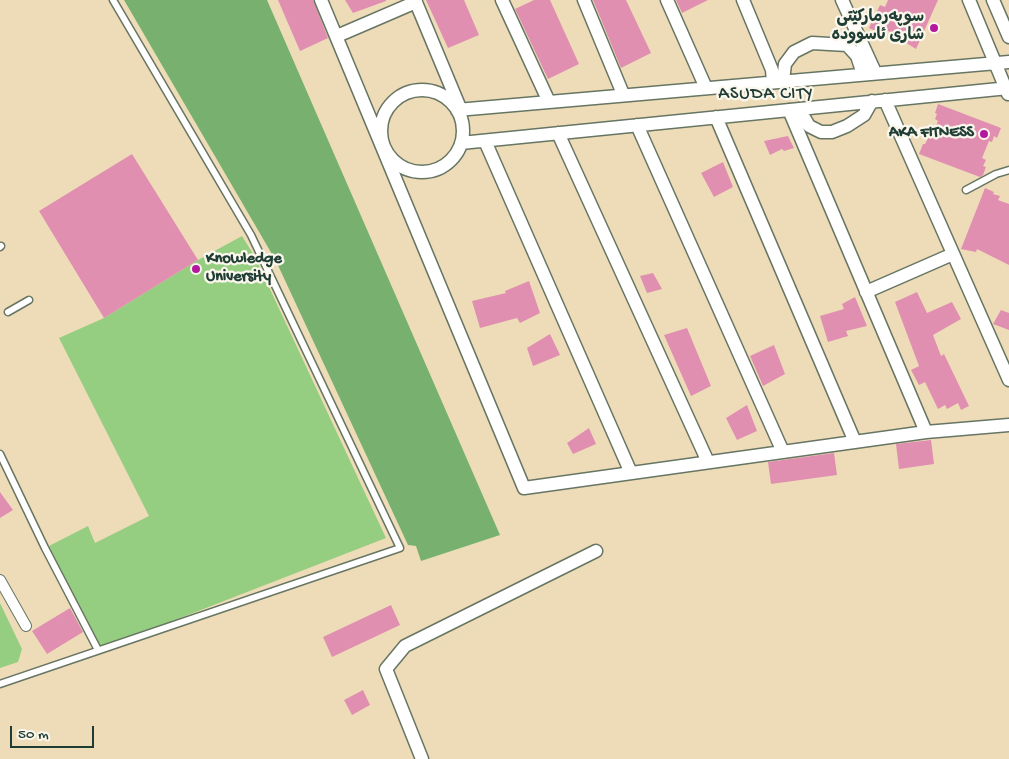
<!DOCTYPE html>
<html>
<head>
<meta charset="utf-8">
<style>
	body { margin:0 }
	#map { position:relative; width:1009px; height:759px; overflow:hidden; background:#eedcb9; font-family:"Gochi Hand",sans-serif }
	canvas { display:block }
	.scale { position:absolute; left:10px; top:726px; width:84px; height:22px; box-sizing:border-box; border:2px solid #1f3d34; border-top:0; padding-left:6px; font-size:15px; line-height:18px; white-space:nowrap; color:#1f3d34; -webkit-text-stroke:4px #fbf7ec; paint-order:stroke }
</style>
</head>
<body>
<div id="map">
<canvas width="1009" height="759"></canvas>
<div class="scale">50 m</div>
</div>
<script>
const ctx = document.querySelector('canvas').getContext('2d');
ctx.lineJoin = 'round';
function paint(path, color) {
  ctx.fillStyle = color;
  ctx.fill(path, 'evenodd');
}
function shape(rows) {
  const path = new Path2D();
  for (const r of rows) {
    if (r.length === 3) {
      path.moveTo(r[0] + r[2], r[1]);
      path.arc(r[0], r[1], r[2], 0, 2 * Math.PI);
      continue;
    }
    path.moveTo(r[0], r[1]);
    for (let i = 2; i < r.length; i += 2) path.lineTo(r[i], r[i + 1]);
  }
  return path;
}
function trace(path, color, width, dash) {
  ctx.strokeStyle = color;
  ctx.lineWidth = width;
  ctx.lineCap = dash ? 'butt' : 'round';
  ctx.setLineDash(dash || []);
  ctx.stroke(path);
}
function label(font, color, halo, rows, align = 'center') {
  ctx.font = font + ' "Gochi Hand","Playpen Sans Arabic",sans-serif';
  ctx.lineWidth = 4.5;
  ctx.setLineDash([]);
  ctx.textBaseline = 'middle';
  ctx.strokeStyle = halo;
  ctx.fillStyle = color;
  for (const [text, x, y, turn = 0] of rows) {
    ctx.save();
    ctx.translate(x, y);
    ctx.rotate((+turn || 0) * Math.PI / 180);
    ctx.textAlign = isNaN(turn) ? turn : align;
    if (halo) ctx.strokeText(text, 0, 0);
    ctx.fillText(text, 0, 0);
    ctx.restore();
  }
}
paint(shape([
	[242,236,255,257,386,538,98,650,45,548,88,526,95,543,149,516,59,338,104,318,198,260],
	[0,603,22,649,18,662,0,668]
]), '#96ce81');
paint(shape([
	[124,0,267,0,500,535,421,561,416,546,408,545,276,261]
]), '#78b16f');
paint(shape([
	[278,0,313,0,328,38,300,51],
	[345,0,386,0,386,1,353,13],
	[426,0,464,0,479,35,448,48],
	[534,0,550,0,579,64,548,79,515,9],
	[593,0,626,0,651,53,621,68],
	[676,0,708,0,682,13],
	[888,0,938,0,916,49,903,41,904,38,886,30,884,33,879,30,878,32,869,28,880,5,885,7],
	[938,104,1001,128,997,138,994,136,992,142,989,141,982,158,986,160,983,166,986,167,983,175,980,177,919,154,923,144,925,144,928,138,931,139,938,121,935,119,937,114,935,113],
	[788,136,794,148,784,151,782,149,770,155,764,141],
	[132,154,198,260,104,318,39,211],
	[723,162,733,187,714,197,701,173],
	[985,188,994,192,993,194,1000,196,998,200,1009,204,1009,265,977,249,976,252,961,249],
	[653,273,662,289,647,293,640,276],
	[529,281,540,313,520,323,517,318,480,328,472,301,506,293,505,291],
	[917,292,927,313,952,302,961,319,933,335,941,356,944,354,969,406,961,410,958,403,947,409,945,405,938,409,925,382,919,385,911,370,919,366,895,302],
	[855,297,867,326,846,331,848,336,828,342,820,316,844,309,842,304],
	[1001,310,1009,313,1009,330,993,324],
	[687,328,711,386,691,396,664,335],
	[550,334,560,355,533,366,527,348],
	[774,345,785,374,763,386,750,356],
	[747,405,757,431,737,440,726,418],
	[589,428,596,444,573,454,567,443],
	[931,440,934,464,899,469,896,444],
	[834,453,837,475,771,484,768,462],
	[0,492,13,510,0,518],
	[391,605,400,625,332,657,323,637],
	[70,608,83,632,47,654,32,631],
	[363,690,370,705,352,715,344,700]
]), '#e08fb0');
const service = shape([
	[966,190,996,174,1009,170],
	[0,247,1,246],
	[8,312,29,300],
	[0,454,45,548,98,650],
	[0,684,400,548,251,235,113,0]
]);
const pedestrian = shape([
	[0,580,26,626]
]);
const minor = shape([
	[321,0,524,488,926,432,1009,425],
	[415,0,460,108],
	[502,0,549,102],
	[584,0,623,94],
	[667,0,706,88],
	[743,0,772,70,773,82],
	[842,0,875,72],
	[969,0,1008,94],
	[993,0,1009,37],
	[337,36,416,2],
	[783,81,785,64,794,52,812,43,847,45,857,56,863,74],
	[422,131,41],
	[885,100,1009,380],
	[799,109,809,126,821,132,832,132,847,126,864,115,872,101],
	[457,110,1009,62],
	[789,110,926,432],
	[716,117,855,442],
	[637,125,783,452],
	[558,133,708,462],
	[485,141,631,473],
	[461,143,1009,88],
	[866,292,953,254],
	[422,759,386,669,405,646,596,551]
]);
trace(service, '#677563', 9);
trace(pedestrian, '#677563', 12);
trace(minor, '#677563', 15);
trace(service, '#fff', 6);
trace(pedestrian, '#fff', 10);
trace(minor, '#fff', 12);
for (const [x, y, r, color] of [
	[934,28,5,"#b5179e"],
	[984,134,5,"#b5179e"],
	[196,269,5,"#b5179e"]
]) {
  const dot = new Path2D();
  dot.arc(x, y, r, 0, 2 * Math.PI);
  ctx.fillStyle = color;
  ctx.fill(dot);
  trace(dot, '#fbf7ec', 2);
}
label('bold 16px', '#1f3d34', '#fbf7ec', [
	["سوپەرمارکێتی",924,19],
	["شاری ئاسوودە",924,37],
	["AKA FITNESS",974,134],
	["Knowledge",206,260,"left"],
	["University",206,278,"left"]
], 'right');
ctx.letterSpacing = '1px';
label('18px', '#1f3d34', '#fbf7ec', [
	["ASUDA CITY",766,95]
]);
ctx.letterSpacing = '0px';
</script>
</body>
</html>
